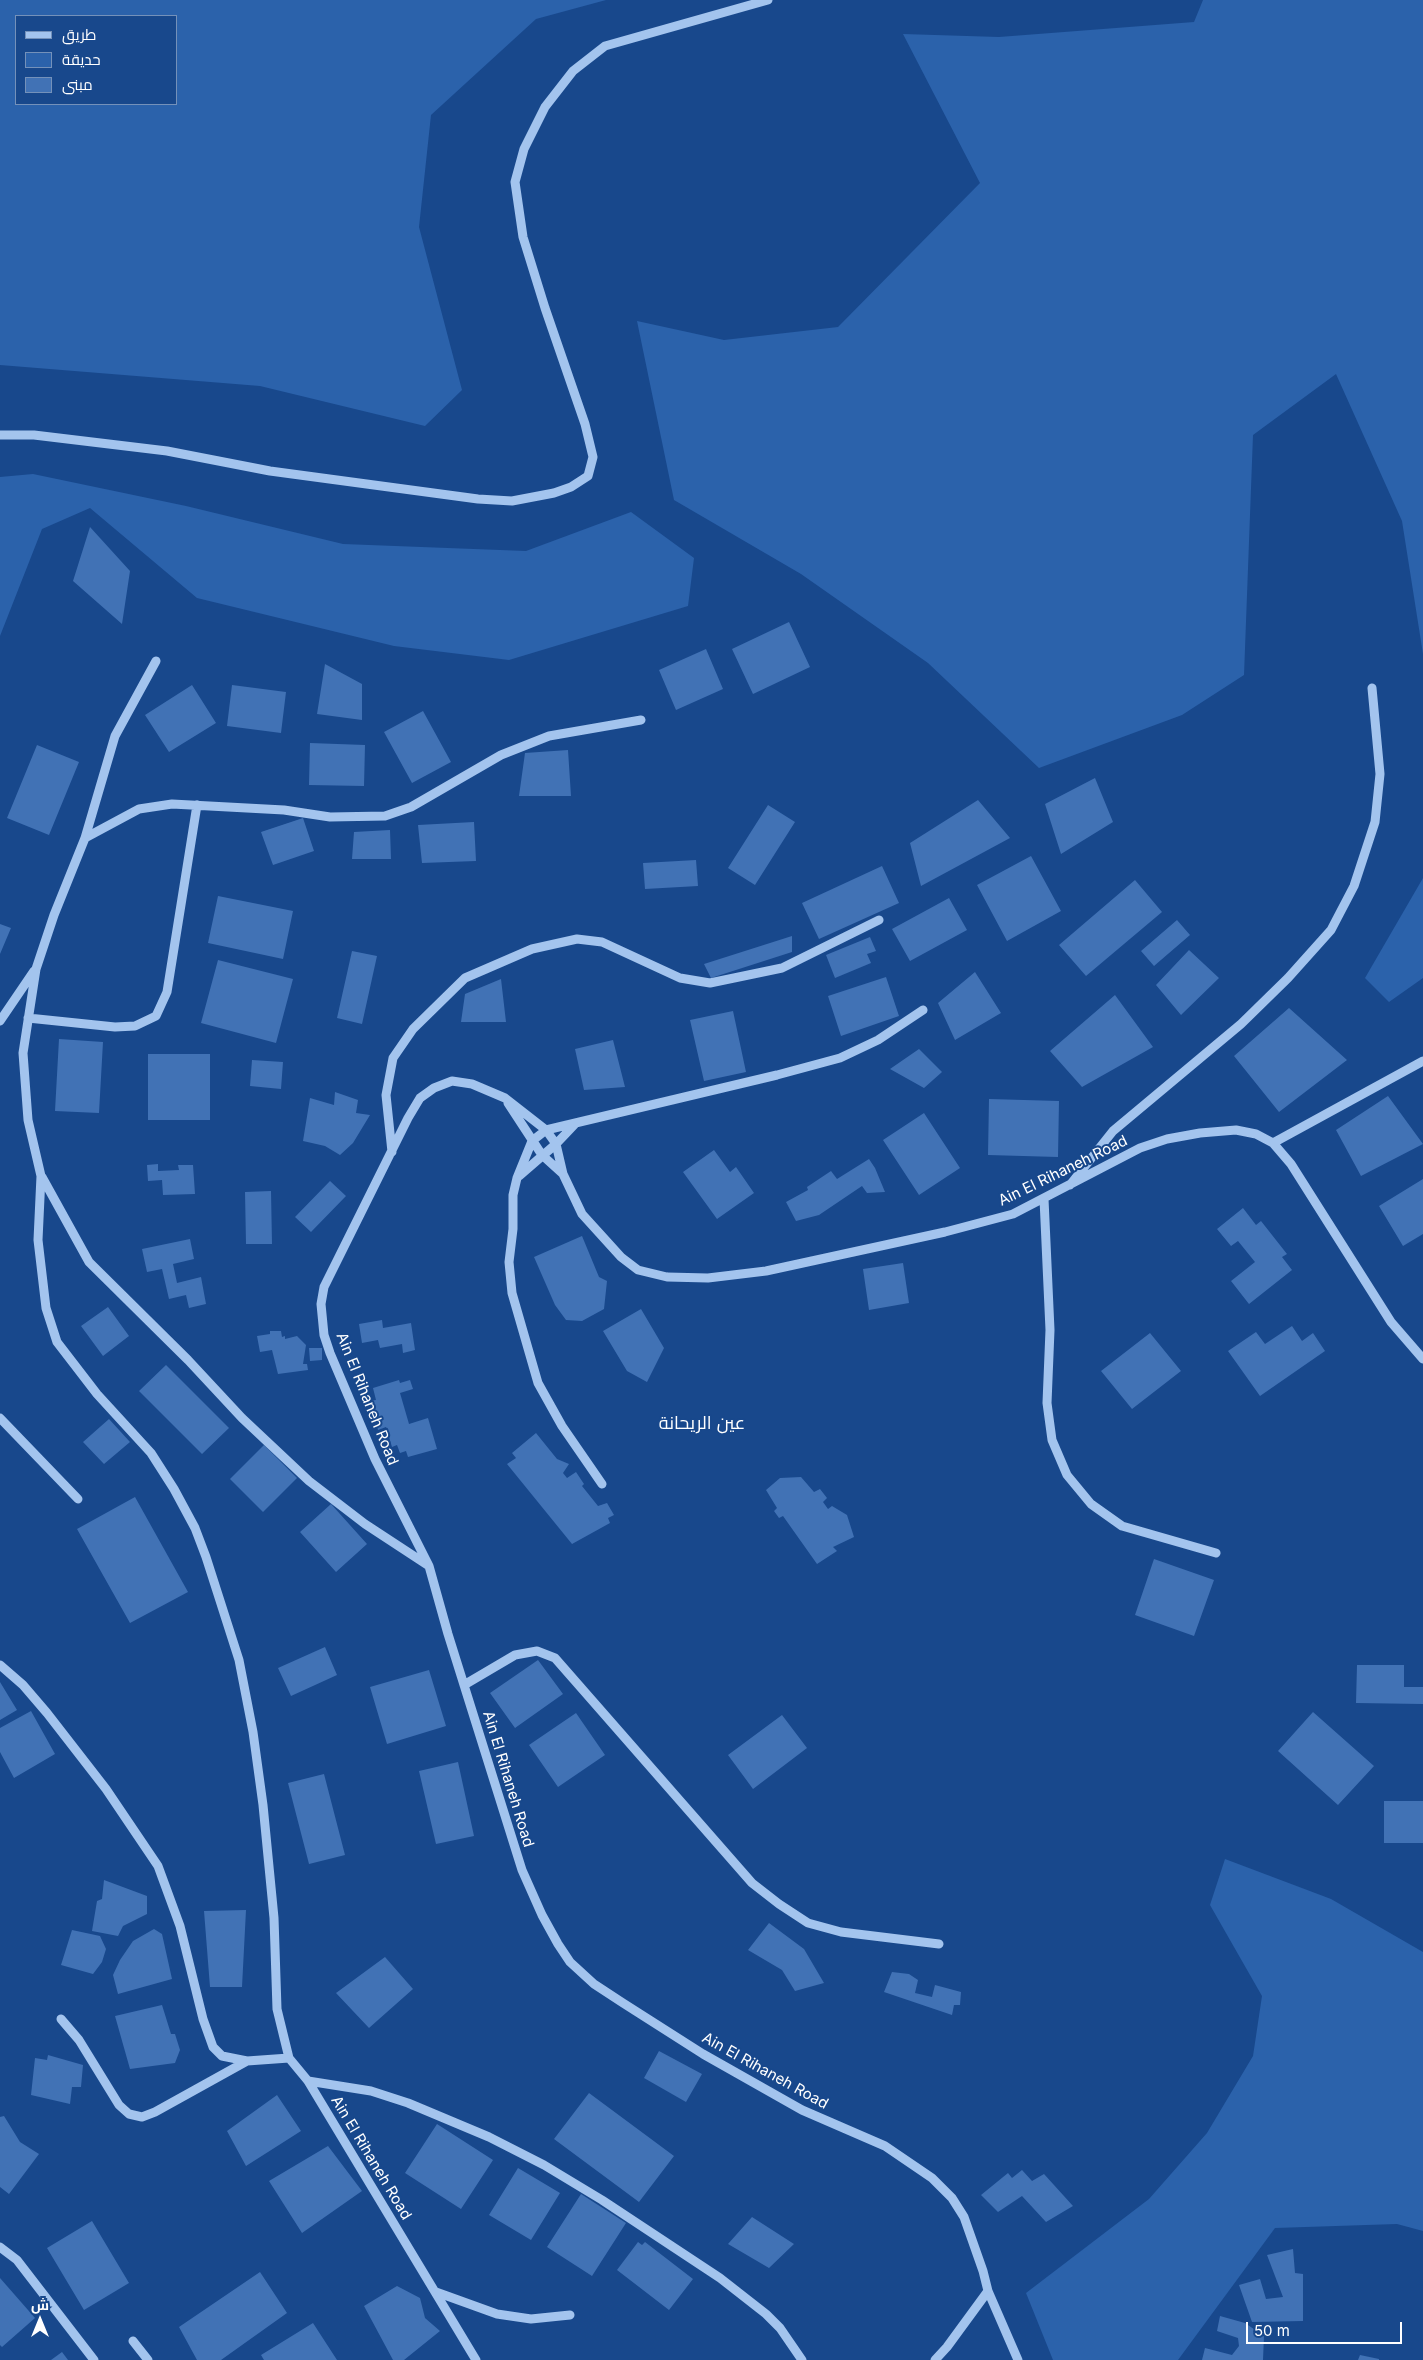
<!DOCTYPE html>
<html>
<head>
<meta charset="utf-8">
<style>
	body { margin:0 }
	#map { position:relative; width:1423px; height:2360px; overflow:hidden; background:#18488c; font-family:Inter,Cairo,sans-serif }
	canvas { display:block }
	.legend { position:absolute; left:15px; top:15px; width:162px; height:90px; box-sizing:border-box; background:#18488c; border:1px solid #7491ba; margin:0; padding:6px 9px; list-style:none; font-size:15px; color:#fff }
	.legend li { display:flex; align-items:center; gap:10px; height:25px }
	.legend b { width:25px; border:1px solid #7491ba }
	.north { position:absolute; left:15px; top:2295px; width:50px; height:50px; -webkit-text-stroke:4px #18488c; paint-order:stroke; rotate:0deg; font-size:14px; font-weight:700; line-height:20px; text-align:center; color:#fff }
	.north::after { content:''; display:block; margin:auto; width:18px; height:22px; background:#fff; clip-path:polygon(50% 0,100% 100%,50% 72%,0 100%) }
	.scale { position:absolute; left:1246px; top:2322px; width:156px; height:22px; box-sizing:border-box; border:2px solid #fff; border-top:0; padding-left:6px; font-size:15px; line-height:18px; white-space:nowrap; color:#fff; -webkit-text-stroke:4px #18488c; paint-order:stroke }
</style>
</head>
<body>
<div id="map">
<canvas width="1423" height="2360"></canvas>
<ul class="legend">
<li><b style="height:6px;background:#a3c4ee"></b>طريق</li>
<li><b style="height:14px;background:#2b62ab"></b>حديقة</li>
<li><b style="height:14px;background:#4172b5"></b>مبنى</li>
</ul>
<div class="north">ش</div>
<div class="scale">50 m</div>
</div>
<script>
const ctx = document.querySelector('canvas').getContext('2d');
ctx.lineJoin = 'round';
function paint(path, color) {
  ctx.fillStyle = color;
  ctx.fill(path, 'evenodd');
}
function shape(rows) {
  const path = new Path2D();
  for (const r of rows) {
    path.moveTo(r[0], r[1]);
    for (let i = 2; i < r.length; i += 2) path.lineTo(r[i], r[i + 1]);
  }
  return path;
}
function trace(path, color, width, dash) {
  ctx.strokeStyle = color;
  ctx.lineWidth = width;
  ctx.lineCap = dash ? 'butt' : 'round';
  ctx.setLineDash(dash || []);
  ctx.stroke(path);
}
function label(font, color, halo, rows, align = 'center') {
  ctx.font = font + ' Inter,Cairo,sans-serif';
  ctx.lineWidth = 4;
  ctx.setLineDash([]);
  ctx.textBaseline = 'middle';
  ctx.strokeStyle = halo;
  ctx.fillStyle = color;
  for (const [text, x, y, turn = 0] of rows) {
    ctx.save();
    ctx.translate(x, y);
    ctx.rotate((+turn || 0) * Math.PI / 180);
    ctx.textAlign = isNaN(turn) ? turn : align;
    if (halo) ctx.strokeText(text, 0, 0);
    ctx.fillText(text, 0, 0);
    ctx.restore();
  }
}
paint(shape([
	[0,0,606,0,536,19,431,115,419,227,462,390,425,426,260,386,0,365],
	[16,16,176,16,176,104,16,104],
	[1203,0,1423,0,1423,654,1402,521,1336,374,1253,435,1244,675,1182,715,1039,768,928,663,801,574,674,500,637,321,724,340,838,327,980,183,903,34,999,37,1194,22],
	[33,474,186,506,343,544,526,551,631,512,694,558,688,606,509,660,394,646,197,598,90,508,42,529,0,636,0,477],
	[1423,878,1423,978,1389,1002,1365,978],
	[1225,1859,1331,1899,1423,1952,1423,2231,1397,2224,1275,2228,1178,2360,1053,2360,1026,2293,1149,2199,1207,2133,1253,2056,1262,1996,1210,1905]
]), '#2b62ab');
paint(shape([
	[90,527,130,571,122,624,73,581],
	[789,622,810,667,753,694,732,649],
	[706,649,723,689,676,710,659,670],
	[325,664,362,684,362,720,317,714],
	[192,685,216,723,169,752,145,715],
	[232,685,286,692,281,733,227,726],
	[423,711,451,762,412,783,384,732],
	[310,743,365,745,364,786,309,785],
	[37,745,79,762,49,835,7,818],
	[568,750,571,796,519,796,525,753],
	[1095,778,1113,822,1061,854,1045,804],
	[978,800,1010,838,921,886,910,843],
	[768,805,795,822,755,885,728,868],
	[303,818,314,851,273,865,261,832],
	[474,822,476,861,422,863,418,825],
	[390,830,391,859,352,859,354,832],
	[1031,856,1061,911,1007,941,977,885],
	[696,860,698,886,645,889,643,863],
	[882,866,899,903,819,939,802,903],
	[1135,880,1162,912,1086,976,1059,945],
	[218,896,293,911,283,959,208,943],
	[949,898,967,930,910,961,892,929],
	[1177,920,1190,935,1154,966,1141,951],
	[0,924,11,928,0,954],
	[792,936,792,952,711,978,704,964],
	[870,937,876,951,867,954,871,963,835,978,826,955],
	[1189,950,1219,978,1181,1015,1156,985],
	[352,951,377,956,362,1024,337,1018],
	[218,960,293,979,276,1043,201,1023],
	[975,972,1001,1013,955,1040,938,1003],
	[886,977,899,1016,841,1036,828,996],
	[501,979,506,1022,461,1022,465,994],
	[1115,995,1153,1047,1082,1087,1050,1051],
	[1289,1008,1347,1060,1279,1112,1234,1056],
	[733,1011,746,1072,704,1081,690,1020],
	[59,1039,103,1042,99,1113,55,1111],
	[613,1040,625,1087,584,1090,575,1049],
	[919,1049,942,1072,924,1088,890,1069],
	[148,1054,210,1054,210,1120,148,1120],
	[252,1060,283,1062,281,1089,250,1086],
	[335,1092,358,1100,356,1113,370,1115,353,1143,340,1155,325,1146,303,1141,310,1098,334,1105],
	[1388,1096,1423,1144,1361,1176,1336,1130],
	[989,1099,1059,1101,1058,1157,988,1155],
	[924,1113,960,1168,919,1195,883,1140],
	[714,1150,730,1172,736,1167,754,1193,717,1219,683,1172],
	[869,1159,875,1168,885,1192,867,1193,862,1186,819,1215,796,1221,786,1202,808,1190,807,1187,831,1171,837,1179],
	[158,1164,158,1171,179,1170,178,1165,193,1165,195,1194,163,1195,162,1180,148,1181,147,1165],
	[1423,1179,1423,1234,1403,1246,1379,1206],
	[330,1181,346,1196,311,1232,295,1217],
	[271,1191,272,1244,246,1244,245,1192],
	[1243,1208,1256,1225,1261,1221,1287,1254,1282,1257,1292,1270,1249,1304,1231,1281,1255,1262,1238,1241,1231,1246,1217,1229],
	[582,1236,599,1277,607,1281,604,1309,582,1321,566,1320,555,1305,534,1257],
	[190,1239,194,1259,173,1264,177,1283,201,1277,206,1304,189,1308,186,1295,169,1299,162,1269,147,1272,142,1249],
	[903,1263,909,1303,869,1310,863,1269],
	[108,1307,129,1336,103,1356,81,1326],
	[641,1309,664,1348,647,1382,627,1371,603,1331],
	[382,1320,383,1328,411,1323,415,1350,403,1353,402,1344,380,1348,378,1340,362,1343,359,1324],
	[1292,1326,1302,1341,1313,1333,1325,1351,1260,1396,1228,1351,1256,1332,1265,1344],
	[270,1331,281,1331,282,1337,285,1336,285,1339,297,1336,306,1345,303,1364,307,1364,308,1370,278,1374,272,1350,260,1352,257,1336,270,1334],
	[1150,1333,1181,1371,1132,1409,1101,1371],
	[309,1348,322,1348,322,1360,310,1361],
	[166,1365,229,1428,202,1454,139,1391],
	[399,1380,400,1383,410,1380,413,1389,400,1393,409,1424,428,1418,437,1449,408,1457,406,1451,400,1453,397,1445,392,1447,386,1427,378,1430,370,1401,376,1400,373,1388],
	[109,1419,130,1442,104,1464,83,1442],
	[536,1433,557,1459,569,1464,563,1473,567,1478,576,1472,584,1484,582,1486,598,1506,607,1503,614,1515,608,1518,610,1523,572,1544,507,1464,516,1458,512,1453],
	[264,1445,297,1478,263,1512,230,1479],
	[801,1477,814,1492,820,1489,827,1498,823,1502,828,1509,832,1506,847,1515,854,1537,833,1547,837,1551,817,1564,783,1516,779,1518,774,1511,777,1508,766,1490,780,1478],
	[135,1497,188,1592,130,1623,77,1529],
	[331,1504,367,1544,336,1572,300,1532],
	[1154,1559,1214,1580,1194,1636,1135,1615],
	[325,1647,337,1675,291,1696,278,1668],
	[538,1660,563,1694,515,1728,490,1693],
	[1357,1665,1404,1665,1404,1687,1423,1687,1423,1704,1356,1703],
	[429,1670,446,1726,387,1744,370,1687],
	[0,1682,17,1710,0,1720],
	[31,1711,55,1754,14,1778,0,1752,0,1728],
	[1313,1712,1374,1766,1338,1805,1278,1751],
	[576,1713,605,1755,558,1787,529,1745],
	[782,1715,807,1748,753,1789,728,1755],
	[458,1762,474,1836,436,1844,419,1771],
	[324,1774,345,1855,309,1864,288,1783],
	[1384,1801,1423,1801,1423,1843,1384,1843],
	[104,1880,147,1896,147,1914,123,1926,118,1936,92,1931,97,1901,102,1899],
	[246,1910,242,1987,210,1987,204,1911],
	[769,1923,804,1949,824,1983,795,1991,782,1970,748,1950],
	[154,1929,162,1934,172,1979,118,1994,113,1975,120,1960,133,1941],
	[72,1930,100,1936,106,1949,102,1962,93,1974,61,1965],
	[385,1957,413,1989,369,2028,336,1993],
	[892,1972,909,1974,918,1980,915,1993,932,1997,935,1985,961,1992,960,2005,954,2005,952,2015,884,1992],
	[162,2005,171,2034,175,2034,180,2050,175,2063,130,2069,115,2016],
	[659,2051,702,2074,686,2102,644,2078],
	[48,2055,83,2065,81,2087,72,2087,70,2104,31,2095,35,2058,47,2060],
	[589,2093,674,2156,639,2202,554,2139],
	[277,2095,301,2131,246,2166,227,2131],
	[4,2116,20,2142,39,2154,9,2194,0,2187,0,2117],
	[437,2124,493,2160,461,2209,405,2173],
	[328,2146,362,2191,302,2233,269,2181],
	[518,2168,560,2193,531,2240,489,2215],
	[1022,2170,1032,2181,1044,2174,1073,2206,1046,2222,1022,2196,998,2212,981,2195,1008,2173,1012,2178],
	[581,2194,626,2223,592,2276,547,2247],
	[752,2217,794,2244,769,2268,728,2244],
	[92,2221,129,2283,84,2310,47,2248],
	[638,2242,642,2245,645,2242,693,2279,669,2310,617,2270],
	[1293,2249,1295,2273,1303,2274,1303,2321,1252,2322,1239,2285,1260,2279,1266,2299,1283,2297,1267,2255],
	[260,2272,287,2313,221,2360,197,2360,179,2327],
	[0,2278,35,2318,2,2347,0,2345],
	[397,2286,420,2298,425,2318,440,2331,404,2360,393,2360,364,2306],
	[1220,2316,1245,2323,1264,2336,1263,2360,1202,2360,1205,2348,1232,2355,1239,2346,1238,2338,1217,2331],
	[313,2323,337,2360,264,2360,261,2355],
	[62,2352,68,2360,51,2360],
	[1360,2355,1379,2359,1379,2360,1358,2360]
]), '#4172b5');
trace(shape([
	[0,435,34,435,167,451,270,471,478,499,512,501,554,493,571,487,588,476,593,457,585,424,545,308,523,237,515,182,524,149,545,107,573,71,605,46,768,0],
	[85,838,115,736,156,661],
	[28,1018,115,1027,135,1026,156,1016,167,992,197,805],
	[0,1021,34,971],
	[508,1103,542,1155,563,1174],
	[1273,1143,1423,1061],
	[392,1152,386,1095,393,1058,413,1029,465,978,532,949,577,939,602,942,680,978,710,983,782,968,879,920],
	[519,1176,556,1144,575,1124],
	[42,1177,89,1262,188,1360,242,1418,309,1481,365,1524,429,1566],
	[1070,1185,1113,1131,1241,1024,1288,978,1331,930,1354,886,1375,822,1380,774,1372,688],
	[1044,1199,1050,1330,1047,1403,1052,1440,1067,1475,1091,1504,1122,1526,1216,1553],
	[0,1418,78,1499],
	[602,1484,562,1426,538,1383,512,1293,509,1262,513,1229,513,1195,517,1178,532,1141,546,1130,777,1075,840,1058,878,1040,923,1010],
	[0,1665,23,1685,47,1713,106,1789,158,1866,180,1926,203,2019,213,2047,222,2056,247,2061,289,2058],
	[464,1685,515,1655,537,1651,555,1658,752,1883,779,1904,808,1923,841,1932,939,1944],
	[61,2019,79,2040,119,2105,129,2114,142,2117,155,2112,247,2061],
	[308,2081,371,2091,408,2103,489,2137,544,2165,602,2200,720,2278,766,2314,780,2328,802,2360],
	[0,2247,17,2260,94,2360],
	[988,2291,1018,2360],
	[436,2292,497,2314,531,2319,570,2315],
	[133,2341,148,2360],
	[476,2360,308,2081,289,2058,277,2009,274,1918,263,1805,253,1732,239,1660,206,1557,195,1528,174,1489,151,1453,97,1394,57,1342,46,1308,38,1240,41,1176,28,1120,23,1053,36,969,54,915,85,838,139,809,172,804,284,810,330,817,385,816,411,807,501,755,549,736,641,720],
	[935,2360,947,2347,988,2291,983,2271,964,2217,952,2198,932,2178,885,2146,802,2110,703,2054,623,2003,594,1984,570,1962,558,1944,542,1915,522,1870,448,1634,429,1566,375,1459,330,1353,324,1335,321,1304,324,1287,408,1118,420,1098,434,1088,452,1081,472,1084,505,1098,546,1130,556,1144,563,1174,582,1214,621,1257,638,1270,667,1277,708,1278,766,1271,945,1232,1013,1214,1140,1148,1167,1139,1200,1133,1236,1130,1256,1134,1273,1143,1291,1164,1391,1322,1423,1359]
]), '#a3c4ee', 9);
label('15px', '#fff', '#18488c', [
	["Ain El Rihaneh Road",1063,1171,-26],
	["Ain El Rihaneh Road",367,1399,68],
	["Ain El Rihaneh Road",508,1779,73],
	["Ain El Rihaneh Road",765,2071,29],
	["Ain El Rihaneh Road",371,2158,59]
]);
label('18px', '#fff', '#18488c', [
	["عين الريحانة",702,1424]
]);
</script>
</body>
</html>
